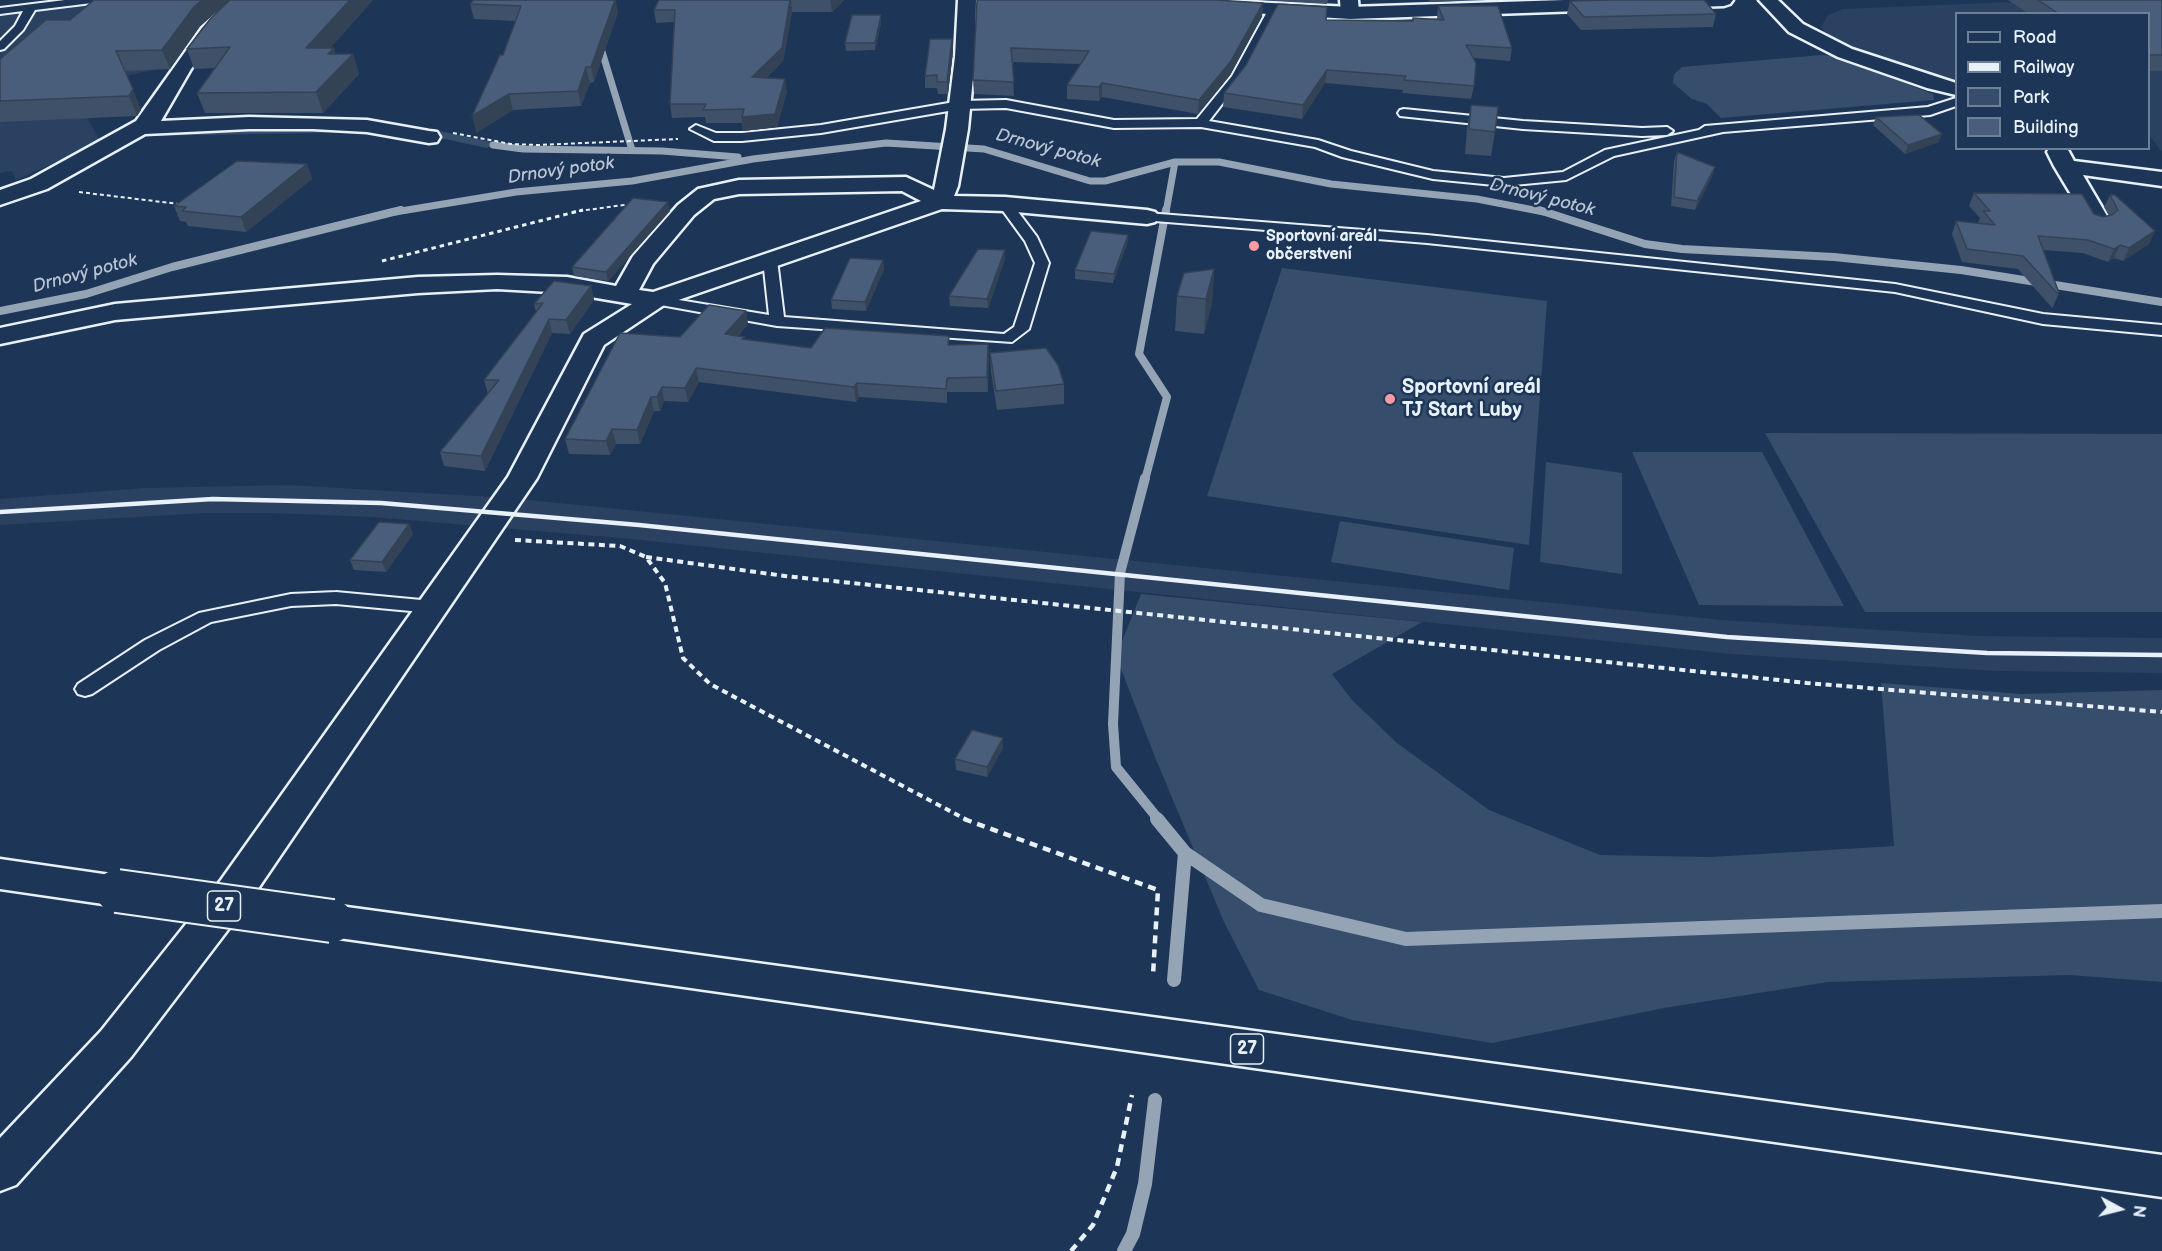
<!DOCTYPE html>
<html>
<head>
<meta charset="utf-8">
<style>
	body { margin:0 }
	#map { position:relative; width:2162px; height:1251px; overflow:hidden; background:#1d3557; font-family:"Balsamiq Sans",sans-serif }
	canvas { display:block }
	.legend { position:absolute; left:1955px; top:12px; width:195px; height:138px; box-sizing:border-box; background:#1d3557; border:2px solid #6e8097; margin:0; padding:8px 10px; list-style:none; font-size:18px; color:#e8f1f8 }
	.legend li { display:flex; align-items:center; gap:12px; height:30px }
	.legend b { width:30px; border:2px solid #6e8097 }
	.north { position:absolute; left:2090px; top:1179px; width:60px; height:60px; -webkit-text-stroke:4px #1d3557; paint-order:stroke; rotate:97deg; font-size:16px; font-weight:700; line-height:24px; text-align:center; color:#e8f1f8 }
	.north::after { content:''; display:block; margin:auto; width:21px; height:27px; background:#e8f1f8; clip-path:polygon(50% 0,100% 100%,50% 72%,0 100%) }
</style>
</head>
<body>
<div id="map">
<canvas width="2162" height="1251"></canvas>
<ul class="legend">
<li><b style="height:8px;background:#1d3557"></b>Road</li>
<li><b style="height:8px;background:#e8f1f8"></b>Railway</li>
<li><b style="height:16px;background:#374d6c"></b>Park</li>
<li><b style="height:16px;background:#495e7a"></b>Building</li>
</ul>
<div class="north">N</div>
</div>
<script>
const ctx = document.querySelector('canvas').getContext('2d');
ctx.lineJoin = 'round';
function paint(path, color) {
  ctx.fillStyle = color;
  ctx.fill(path, 'evenodd');
}
function shape(rows) {
  const path = new Path2D();
  for (const r of rows) {
    path.moveTo(r[0], r[1]);
    for (let i = 2; i < r.length; i += 2) path.lineTo(r[i], r[i + 1]);
  }
  return path;
}
function trace(path, color, width, dash) {
  ctx.strokeStyle = color;
  ctx.lineWidth = width;
  ctx.lineCap = dash ? 'butt' : 'round';
  ctx.setLineDash(dash || []);
  ctx.stroke(path);
}
function label(font, color, halo, rows, align = 'center') {
  ctx.font = font + ' "Balsamiq Sans",sans-serif';
  ctx.lineWidth = 5;
  ctx.setLineDash([]);
  ctx.textBaseline = 'middle';
  ctx.strokeStyle = halo;
  ctx.fillStyle = color;
  for (const [text, x, y, turn = 0] of rows) {
    ctx.save();
    ctx.translate(x, y);
    ctx.rotate((+turn || 0) * Math.PI / 180);
    ctx.textAlign = isNaN(turn) ? turn : align;
    if (halo) ctx.strokeText(text, 0, 0);
    ctx.fillText(text, 0, 0);
    ctx.restore();
  }
}
paint(shape([
	[235,0,207,26,175,65,126,76,83,110,101,142,16,180,12,171,0,173,0,13,74,3],
	[2061,0,2162,0,2162,152,2149,135,2148,14,1956,14,1956,82,1910,70,1851,48,1830,38,1821,27,1828,15,1843,9],
	[289,485,509,498,1722,620,1977,636,2162,638,2162,673,1996,671,1731,654,631,539,372,517,271,513,205,513,0,525,0,499,145,488]
]), '#2a4162');
paint(shape([
	[1821,55,1834,56,1933,94,1934,100,1721,118,1707,104,1692,99,1673,83,1674,74,1682,67],
	[300,126,377,132,136,136,148,133],
	[439,131,496,143,487,148,431,136],
	[1282,268,1547,301,1529,545,1207,496],
	[1765,433,2162,434,2162,612,1865,612],
	[1632,452,1762,452,1844,606,1699,605],
	[1546,462,1622,473,1622,574,1540,562],
	[1340,521,1514,548,1509,590,1331,562],
	[1141,594,1422,622,1332,674,1352,700,1397,743,1489,810,1600,855,1711,857,1894,846,1881,683,2021,694,2162,690,2162,982,2069,975,1828,982,1664,1008,1492,1043,1352,1020,1259,990,1224,922,1155,757,1116,656]
]), '#374d6c');
trace(shape([
	[600,45,632,150],
	[493,145,523,149,662,151,738,157],
	[395,212,516,192,632,181,753,159,886,143,984,149,1090,181,1105,181,1175,162,1219,162,1331,184,1477,199,1544,212],
	[1166,212,1175,162]
]), '#95a4b5', 7);
trace(shape([
	[1539,210,1645,244,1682,249,1834,257,1961,270,2162,302],
	[0,311,86,294,172,267,401,210],
	[1145,480,1167,397,1139,354,1166,210]
]), '#95a4b5', 8);
trace(shape([
	[1145,478,1120,573,1113,724,1116,767,1159,820]
]), '#95a4b5', 10);
trace(shape([
	[1157,819,1185,853,1261,905,1406,939,2162,911],
	[1174,980,1185,853],
	[1124,1251,1133,1234,1145,1184,1155,1100]
]), '#95a4b5', 14);
const service = shape([
	[65,0,97,0,92,3,35,10,23,30,4,49,0,50,0,41,15,26,23,11,0,14,0,8,65,0],
	[1273,7,1278,10,1243,77,1209,121,1318,140,1351,151,1433,171,1504,178,1563,172,1605,150,1699,130,1705,126,1928,107,1956,98,1956,106,1930,115,1723,132,1614,156,1566,180,1504,186,1433,179,1342,157,1315,147,1201,127,1114,128,1006,108,960,109,821,133,742,141,714,141,690,129,696,125,716,133,742,133,821,125,960,101,1006,100,1114,120,1197,119,1232,76,1268,10,1273,7],
	[1404,109,1523,121,1642,128,1667,127,1673,131,1667,135,1642,136,1523,129,1400,116,1398,113,1400,110,1404,109],
	[1005,200,1010,201,1037,237,1049,263,1029,329,1012,342,777,326,655,304,648,300,655,296,769,315,763,260,770,256,777,260,784,317,1004,334,1014,327,1035,263,1025,241,998,204,1005,200],
	[1147,213,1427,235,1895,284,2043,314,2162,325,2162,335,2043,324,1895,292,1427,243,1142,220,1140,217,1147,213],
	[336,592,432,601,439,603,442,607,439,611,432,613,336,604,291,606,211,622,159,650,92,694,85,696,78,694,75,689,78,684,145,640,199,613,291,594,336,592]
]);
const minor = shape([
	[233,0,253,0,216,36,191,69,161,121,249,117,367,120,429,131,437,132,440,137,437,142,429,143,367,132,313,129,249,129,145,134,47,189,0,205,0,190,31,179,136,121,202,28,233,0],
	[958,0,976,0,975,57,968,129,958,186,954,196,1005,197,1147,210,1155,212,1159,217,1155,222,1147,224,1005,211,942,209,664,305,604,345,537,478,249,902,131,1057,16,1185,0,1191,0,1138,101,1031,221,880,508,477,584,334,632,304,567,293,497,289,418,293,115,320,0,344,0,328,115,304,418,277,497,275,567,277,616,286,633,256,678,205,698,189,739,180,906,177,934,190,946,129,955,57,958,0],
	[902,191,921,201,653,292,639,290,653,264,694,215,714,199,739,194,902,191],
	[1340,0,1358,0,1359,13,1357,17,1343,17,1341,13,1340,0],
	[1759,0,1778,0,1803,24,1852,49,1956,83,1956,95,1927,88,1838,57,1789,32,1759,0],
	[2049,148,2067,148,2074,161,2162,172,2162,186,2083,175,2110,221,2106,226,2098,228,2090,226,2054,166,2047,152,2049,148]
]);
const tertiary = shape([
	[1129,0,1213,0,1350,7,1564,0,1733,0,1730,4,1724,6,1350,19,1138,6,1132,4,1129,0]
]);
const primary = shape([
	[0,859,117,876,131,880,137,891,131,902,117,906,0,889,0,859],
	[332,905,2162,1155,2162,1197,332,937,318,932,312,921,318,910,332,905]
]);
trace(service, '#e8f1f8', 4);
trace(minor, '#e8f1f8', 5);
trace(tertiary, '#e8f1f8', 5);
trace(primary, '#e8f1f8', 5);
trace(shape([
	[453,133,511,144,538,145,678,139],
	[79,192,179,204],
	[572,212,631,204]
]), '#e8f1f8', 2, [4, 3]);
trace(shape([
	[382,261,583,210]
]), '#e8f1f8', 3, [4.5, 4]);
trace(shape([
	[515,540,620,546,646,557,665,583,683,658,710,684,967,820],
	[646,557,785,576,1807,683,2162,712]
]), '#e8f1f8', 4, [6, 4.5]);
trace(shape([
	[964,819,1158,890,1153,975],
	[1071,1251,1093,1225,1117,1167,1132,1095]
]), '#e8f1f8', 4.5, [8, 6]);
paint(service, '#1d3557');
paint(minor, '#1d3557');
paint(tertiary, '#1d3557');
paint(primary, '#1d3557');
trace(shape([
	[0,512,213,499,381,503,639,525,1727,637,1987,653,2162,655]
]), '#e8f1f8', 4.5);
const primaryBridge = shape([
	[117,891,332,921]
]);
trace(primaryBridge, '#e8f1f8', 46, []);
trace(primaryBridge, '#1d3557', 42);
paint(shape([
	[94,0,373,0,330,48,334,48,335,54,353,54,359,74,323,113,205,113,197,93,215,68,194,69,187,49,211,18,222,7,200,26,170,69,125,71,141,110,137,116,0,122,0,59,46,20,70,20],
	[474,0,618,12,594,82,590,83,581,106,513,110,476,133,515,21,474,19,470,4],
	[659,0,844,0,832,12,792,12,783,61,766,78,787,92,777,127,743,131,742,123,706,123,705,117,672,118,670,104,674,22,656,23,654,10],
	[977,0,1263,3,1262,16,1230,75,1198,114,1102,97,1099,101,1067,99,1067,85,1080,64,1012,62,1014,96,974,94,973,80],
	[1257,0,1328,0,1327,4],
	[1429,0,1461,0,1461,1,1430,2],
	[2008,0,2162,0,2162,71,2148,71,2148,14,2029,14],
	[1570,1,1716,14,1713,27,1581,30,1567,14],
	[1438,6,1512,48,1510,61,1474,58,1474,86,1471,99,1402,93,1403,90,1325,83,1302,119,1223,107,1224,93,1326,20,1413,21,1413,18,1437,20],
	[881,23,875,50,846,51,845,43],
	[952,39,953,50,948,94,938,94,937,88,925,88,925,76],
	[1471,105,1495,132,1491,156,1465,154,1467,129],
	[1876,117,1939,142,1905,154,1873,125],
	[1677,152,1715,167,1712,176,1695,210,1671,206,1674,161],
	[307,164,312,179,246,232,188,226,186,222,180,221,174,206],
	[1974,193,2103,217,2109,216,2104,207,2110,195,2155,231,2149,244,2123,261,2114,258,2108,262,2083,253,2043,250,2059,293,2053,307,2052,308,2018,269,1962,262,1952,234,1956,221,1978,223,1980,218,1969,206],
	[670,211,608,281,574,276,572,267],
	[1128,235,1127,244,1113,283,1075,279,1075,270],
	[1005,259,988,308,950,306,949,296],
	[883,260,884,269,866,311,832,309,831,300],
	[1214,269,1212,303,1204,334,1175,331,1177,296],
	[591,286,594,300,570,334,552,333,485,471,444,466,440,452,488,394,484,380,536,312,534,304],
	[746,311,748,324,738,336,745,339,811,348,988,344,988,392,947,392,947,403,859,397,856,402,699,382,688,402,664,401,660,411,654,411,640,444,616,444,610,455,569,454,565,439,680,337],
	[990,353,1064,384,1064,404,997,410,991,372],
	[409,524,413,534,386,572,354,570,350,560],
	[1003,738,1003,748,987,777,956,770,955,759]
]), '#3f5169');
paint(shape([
	[202,0,230,0,200,26,170,69,162,50,194,7],
	[350,0,373,0,312,68,306,48],
	[615,0,616,0,618,12,594,82,591,67],
	[791,0,792,12,783,61,754,90,752,77],
	[830,0,844,0,832,12],
	[1263,3,1262,16,1230,75,1198,114,1199,100],
	[881,15,881,23,875,50,875,43],
	[952,39,953,50,948,94,947,82],
	[334,48,340,67,353,54,359,74,323,113,316,92,328,54],
	[586,67,590,83,581,106,578,91],
	[1327,70,1325,83,1302,119,1303,105],
	[785,79,787,92,777,127,743,131,742,117],
	[1102,83,1102,97,1099,101,1099,87],
	[133,89,141,110,137,116,129,96],
	[509,94,513,110,476,133,472,116],
	[1942,134,1939,142,1905,154,1908,145],
	[307,164,312,179,246,232,241,217],
	[1715,167,1712,176,1695,210,1697,201],
	[668,202,670,211,608,281,606,272],
	[2155,231,2149,244,2123,261,2129,248],
	[1128,235,1127,244,1113,283,1114,274],
	[2120,245,2114,258,2108,262,2114,249],
	[1005,250,1005,259,988,308,987,299],
	[883,260,884,269,866,311,865,302],
	[1214,269,1212,303,1204,334,1206,299],
	[591,286,594,300,570,334,566,320],
	[746,311,748,324,727,347,725,334],
	[549,319,552,333,485,471,481,456],
	[988,344,989,358,988,392,987,377],
	[696,368,699,382,688,402,685,388],
	[857,383,859,397,856,402,854,387],
	[662,387,664,401,660,411,657,397],
	[651,397,654,411,640,444,637,430],
	[612,429,616,444,610,455,606,441],
	[409,524,413,534,386,572,382,562],
	[1003,738,1003,748,987,777,987,767]
]), '#334255');
const building = shape([
	[94,0,202,0,194,7,162,50,116,51,133,89,129,96,0,101,0,59,46,20,70,20,94,0],
	[230,0,350,0,306,48,334,48,328,54,353,54,316,92,197,93,230,47,187,49,211,18,230,0],
	[474,0,615,0,591,67,586,67,578,91,509,94,472,116,500,55,503,55,521,6,470,4,474,0],
	[659,0,790,0,782,48,752,77,785,79,775,114,742,117,744,109,703,110,706,104,670,104,675,10,654,10,659,0],
	[977,0,1216,0,1263,3,1231,61,1199,100,1102,83,1099,87,1067,85,1089,51,1011,48,1014,82,973,80,977,0],
	[1611,0,1704,0,1716,14,1584,17,1570,1,1611,0],
	[2038,0,2162,0,2162,55,2148,55,2148,14,2059,14,2038,0],
	[1278,4,1327,7,1326,20,1413,21,1413,18,1444,20,1438,6,1498,6,1512,48,1466,45,1476,63,1474,86,1404,80,1406,76,1327,70,1303,105,1224,93,1246,65,1278,4],
	[852,15,881,15,875,43,845,43,852,15],
	[930,39,952,39,947,82,937,82,937,75,925,76,930,39],
	[1471,105,1498,107,1495,132,1469,129,1471,105],
	[1919,115,1942,134,1908,145,1876,117,1919,115],
	[1677,152,1715,167,1697,201,1674,197,1677,152],
	[237,161,307,164,241,217,182,211,186,207,174,206,237,161],
	[1974,193,2082,194,2094,214,2103,217,2112,215,2118,210,2110,195,2115,195,2155,231,2129,248,2120,245,2114,249,2088,240,2038,236,2059,293,2058,294,2023,256,1967,249,1956,221,1995,225,1983,211,1990,211,1974,193],
	[633,198,668,202,606,272,572,267,633,198],
	[1091,231,1128,235,1114,274,1075,270,1091,231],
	[978,249,1005,250,987,299,949,296,978,249],
	[850,258,883,260,865,302,831,300,850,258],
	[1214,269,1206,299,1177,296,1184,273,1214,269],
	[554,281,591,286,566,320,549,319,481,456,440,452,499,380,484,380,543,303,534,304,554,281],
	[709,305,746,311,725,334,745,337,742,339,811,348,825,328,949,336,948,345,988,344,987,377,947,378,946,389,857,383,854,387,696,368,685,388,662,387,657,397,651,397,637,430,612,429,606,441,565,439,620,333,680,337,709,305],
	[1046,348,1058,365,1064,384,996,391,990,353,1046,348],
	[379,522,409,524,382,562,350,560,379,522],
	[972,730,1003,738,987,767,955,759,972,730]
]);
paint(building, '#495e7a');
trace(building, '#334255', 1.5);
for (const [x, y, r, color] of [
	[1254,246,6,"#ff9aa2"],
	[1390,399,6,"#ff9aa2"]
]) {
  const dot = new Path2D();
  dot.arc(x, y, r, 0, 2 * Math.PI);
  ctx.fillStyle = color;
  ctx.fill(dot);
  trace(dot, '#1d3557', 2);
}
label('bold 16px', '#e8f1f8', '#1d3557', [
	["Sportovní areál",1266,237],
	["občerstvení",1266,255]
], 'left');
label('italic 18px', '#b7c4d1', '#1d3557', [
	["Drnový potok",1048,149,15],
	["Drnový potok",561,171,-8],
	["Drnový potok",1542,198,14],
	["Drnový potok",85,274,-15]
]);
for (const [x, y, w] of [
	[224,906,33],
	[1247,1049,33]
]) {
  const box = new Path2D();
  box.roundRect(x - w / 2, y - 15, w, 30, 4.5);
  ctx.fillStyle = '#1d3557';
  ctx.fill(box);
  trace(box, '#e8f1f8', 1.5);
}
label('bold 18px', '#e8f1f8', null, [
	["27",224,906],
	["27",1247,1049]
]);
label('bold 20px', '#e8f1f8', '#1d3557', [
	["Sportovní areál",1402,388],
	["TJ Start Luby",1402,411]
], 'left');
</script>
</body>
</html>
